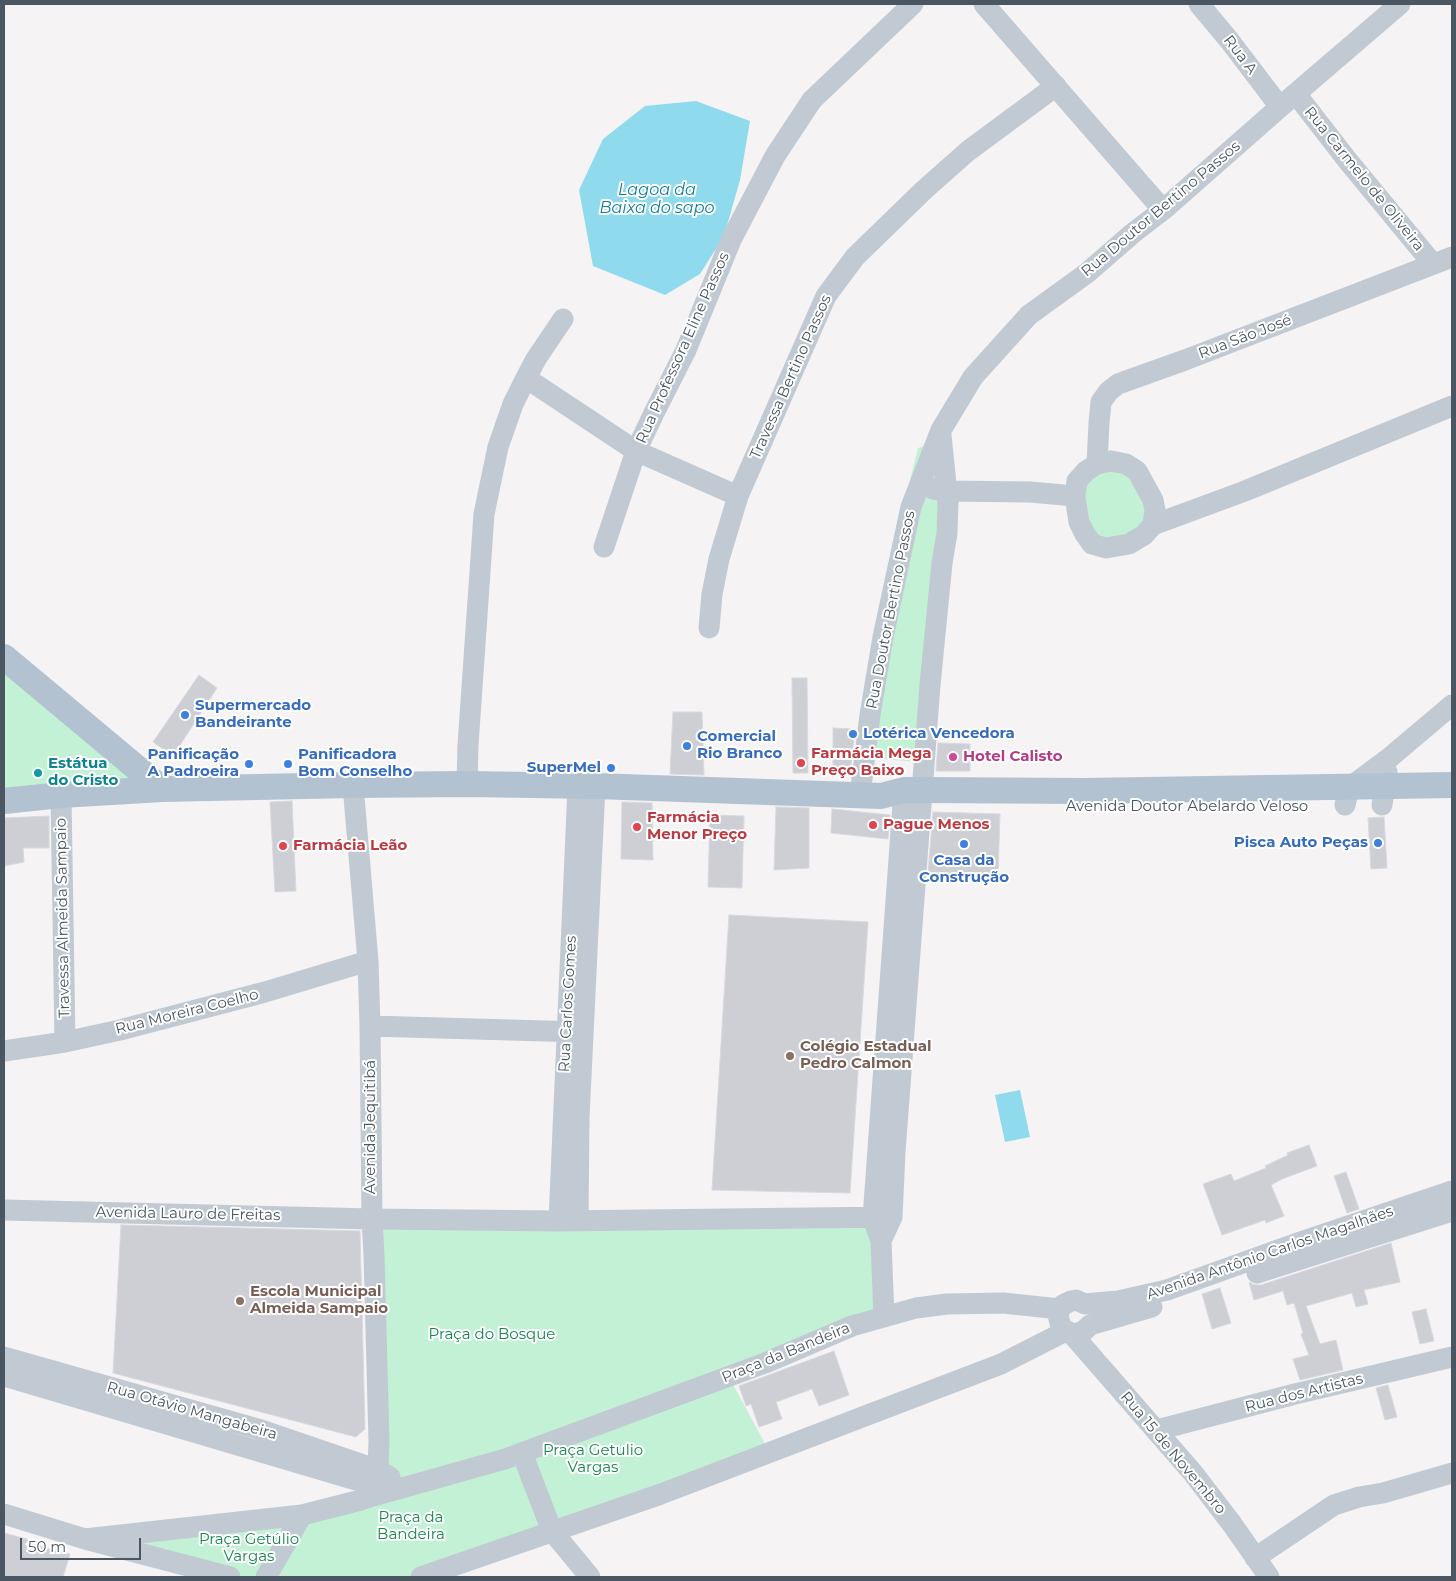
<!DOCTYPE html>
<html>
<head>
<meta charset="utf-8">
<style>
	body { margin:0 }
	#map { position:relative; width:1456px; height:1581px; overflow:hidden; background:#f5f3f3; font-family:Montserrat,sans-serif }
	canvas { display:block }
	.frame { position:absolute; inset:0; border:5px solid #4a5661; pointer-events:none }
	.scale { position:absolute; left:20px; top:1538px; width:121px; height:22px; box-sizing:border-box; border:2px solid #4a5661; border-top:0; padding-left:6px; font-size:15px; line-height:18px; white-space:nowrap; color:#4a5661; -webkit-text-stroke:4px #fff; paint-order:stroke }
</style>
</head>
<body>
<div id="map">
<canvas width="1456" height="1581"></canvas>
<div class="frame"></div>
<div class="scale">50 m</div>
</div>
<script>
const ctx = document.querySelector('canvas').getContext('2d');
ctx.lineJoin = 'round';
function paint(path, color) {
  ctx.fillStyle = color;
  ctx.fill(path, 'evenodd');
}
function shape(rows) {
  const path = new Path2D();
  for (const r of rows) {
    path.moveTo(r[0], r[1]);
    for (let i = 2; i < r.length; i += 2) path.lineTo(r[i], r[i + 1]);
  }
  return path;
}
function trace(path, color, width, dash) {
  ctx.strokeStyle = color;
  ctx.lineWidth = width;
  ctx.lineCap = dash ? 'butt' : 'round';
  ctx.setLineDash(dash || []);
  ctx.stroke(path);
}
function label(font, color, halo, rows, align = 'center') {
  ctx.font = font + ' Montserrat,sans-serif';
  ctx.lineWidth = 4;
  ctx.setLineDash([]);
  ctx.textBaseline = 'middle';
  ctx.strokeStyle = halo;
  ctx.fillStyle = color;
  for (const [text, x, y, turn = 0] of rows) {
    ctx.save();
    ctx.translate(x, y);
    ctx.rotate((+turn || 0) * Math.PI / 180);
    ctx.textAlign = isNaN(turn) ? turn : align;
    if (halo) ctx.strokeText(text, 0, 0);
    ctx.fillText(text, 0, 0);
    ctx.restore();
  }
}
paint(shape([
	[942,440,948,503,919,762,868,758,906,495,912,472,918,448],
	[1096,469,1137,471,1149,526,1094,545,1082,476],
	[4,658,161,789,4,801],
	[873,1218,884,1316,729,1377,769,1451,416,1577,231,1577,113,1536,370,1497,372,1219]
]), '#c3f1d5');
paint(shape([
	[696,101,750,121,740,180,724,236,700,274,665,295,593,266,579,190,603,139,645,106],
	[1020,1090,1030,1137,1005,1142,995,1095]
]), '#90daee');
const building = shape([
	[199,675,217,688,173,756,153,742,199,675],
	[792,678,807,678,808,773,793,773,792,678],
	[673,712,702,712,704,775,670,774,673,712],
	[833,728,855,729,850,774,833,773,833,728],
	[938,743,970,744,970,771,936,771,938,743],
	[292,801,296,891,275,892,270,802,292,801],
	[622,802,652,803,653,860,621,859,622,802],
	[776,807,809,808,809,868,774,870,776,807],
	[832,809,890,815,888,839,831,833,832,809],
	[933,812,1000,814,998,875,928,873,933,812],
	[710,815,744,816,742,888,708,887,710,815],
	[49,816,49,848,23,848,24,862,4,866,4,818,49,816],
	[1384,817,1387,868,1371,869,1368,818,1384,817],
	[729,915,868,922,850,1193,712,1190,729,915],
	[1309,1145,1317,1166,1282,1179,1271,1185,1284,1216,1266,1223,1265,1220,1222,1235,1203,1184,1231,1174,1234,1181,1266,1168,1265,1166,1288,1155,1287,1153,1309,1145],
	[1346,1172,1359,1209,1347,1213,1334,1176,1346,1172],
	[121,1225,360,1231,365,1429,356,1437,113,1373,121,1225],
	[1391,1243,1400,1282,1364,1290,1368,1304,1356,1307,1352,1293,1306,1306,1320,1344,1336,1340,1343,1370,1300,1380,1293,1359,1309,1355,1301,1334,1303,1333,1294,1303,1287,1305,1283,1291,1254,1300,1249,1282,1254,1285,1261,1285,1391,1243],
	[1220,1288,1231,1323,1212,1329,1202,1294,1220,1288],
	[1426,1309,1434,1341,1420,1344,1412,1312,1426,1309],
	[834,1351,849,1395,819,1406,812,1389,776,1402,782,1419,759,1427,751,1404,746,1406,739,1386,834,1351],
	[1388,1385,1397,1417,1385,1420,1376,1388,1388,1385],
	[4,1533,34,1541,33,1544,70,1554,63,1577,4,1577,4,1533]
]);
paint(building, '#cdcfd5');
trace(building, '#d7d9de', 1);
trace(shape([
	[984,4,1163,210],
	[1199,4,1229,40,1280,107],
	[1296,94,1348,161,1433,264],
	[526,378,536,359,563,319],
	[1111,461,1126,464,1137,471,1153,500,1155,510,1153,525,1144,535,1129,544,1106,548,1092,544,1085,534,1079,522,1075,496,1077,481,1086,471,1097,464,1111,461],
	[1097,464,1099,423,1101,402,1109,391,1118,384,1185,360,1452,257],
	[933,489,946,491,1030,492,1075,496],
	[1153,525,1245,491,1452,406],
	[604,547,636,451,738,496],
	[709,628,712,594,719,559,738,496,826,296,855,257,924,190,968,151,1056,86],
	[467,784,468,745,484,514,498,447,513,404,526,378,636,451,654,413,686,350,731,240,775,156,812,100,913,4],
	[61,795,65,1042],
	[860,795,870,715,883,637,911,507,941,430,973,377,1029,315,1087,273,1133,233,1163,210,1280,107,1400,4],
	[1345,805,1349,788,1388,759,1452,705],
	[1382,805,1387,772],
	[370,1026,580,1032],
	[4,1051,65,1042,120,1030,265,992,368,961],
	[4,1210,372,1219,559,1221,892,1217],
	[578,1220,579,1118,595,786],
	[559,1221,578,787],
	[881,1241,892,1217,895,1152,930,685,942,563,947,533,948,503,941,435],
	[1257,1273,1452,1211],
	[884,1317,881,1241,873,1218,904,790],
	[1072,1334,1079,1333,1085,1330,1090,1325,1152,1307],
	[4,1357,258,1429,378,1470,390,1477],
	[4,1376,376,1486],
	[1157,1430,1295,1394,1452,1357],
	[522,1453,552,1531,590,1577],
	[370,1497,505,1459,765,1363,852,1326,916,1308,947,1304,1003,1303,1060,1309],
	[4,1514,85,1539,230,1577],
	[85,1539,302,1515,361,1500,370,1497,374,1492,378,1470,379,1441,374,1255,372,1219,370,1026,368,961,353,785],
	[1255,1558,1334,1505,1359,1497,1383,1493,1452,1473],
	[266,1577,302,1515],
	[421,1577,661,1494,1001,1364,1066,1331],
	[1269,1577,1232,1524,1193,1473,1072,1334,1061,1327,1058,1315,1060,1309,1063,1305,1071,1301,1076,1300,1085,1304,1118,1301,1167,1290,1298,1243,1452,1191]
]), '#c1cad2', 21);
trace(shape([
	[4,657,162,789],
	[4,801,61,795,162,789,353,785,467,784,595,786,881,796,904,790,922,790,1085,791,1452,785]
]), '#b3c2d1', 26);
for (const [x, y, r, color] of [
	[185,715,5,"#3f7fe0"],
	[853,734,5,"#3f7fe0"],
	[687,746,5,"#3f7fe0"],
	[953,757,5,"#d1479c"],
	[801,763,5,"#e0444e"],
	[249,764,5,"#3f7fe0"],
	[288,764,5,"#3f7fe0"],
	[611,768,5,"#3f7fe0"],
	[38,773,5,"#0f9aa8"],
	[873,825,5,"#e0444e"],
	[637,827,5,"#e0444e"],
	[1378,843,5,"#3f7fe0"],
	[964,844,5,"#3f7fe0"],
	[283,846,5,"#e0444e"],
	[790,1056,5,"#8d6e63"],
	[240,1301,5,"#8d6e63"]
]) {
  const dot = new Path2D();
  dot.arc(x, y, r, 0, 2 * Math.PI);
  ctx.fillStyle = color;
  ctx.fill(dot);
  trace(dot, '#fff', 2);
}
label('15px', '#4a5661', '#fff', [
	["Rua A",1240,55,53],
	["Rua Carmelo de Oliveira",1364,179,51],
	["Rua Doutor Bertino Passos",1161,209,-40],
	["Rua São José",1245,337,-21],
	["Rua Professora Eline Passos",683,348,-66],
	["Travessa Bertino Passos",791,377,-66],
	["Rua Doutor Bertino Passos",891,610,-79],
	["Avenida Doutor Abelardo Veloso",1187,807],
	["Travessa Almeida Sampaio",63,918,-91],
	["Rua Carlos Gomes",568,1004,-87],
	["Rua Moreira Coelho",187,1012,-14],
	["Avenida Jequitibá",371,1127,-90],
	["Avenida Lauro de Freitas",188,1214,1],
	["Avenida Antônio Carlos Magalhães",1270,1253,-19],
	["Praça da Bandeira",786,1353,-22],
	["Rua dos Artistas",1304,1393,-14],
	["Rua Otávio Mangabeira",192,1411,16],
	["Rua 15 de Novembro",1173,1453,50]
]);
label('bold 15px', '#366cbe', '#fff', [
	["Supermercado",195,706],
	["Bandeirante",195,723],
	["Lotérica Vencedora",863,734],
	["Comercial",697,737],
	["Rio Branco",697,754],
	["Panificação",239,755,"right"],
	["A Padroeira",239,772,"right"],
	["Panificadora",298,755],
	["Bom Conselho",298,772],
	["SuperMel",601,768,"right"],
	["Pisca Auto Peças",1368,843,"right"],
	["Casa da",964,861,"center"],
	["Construção",964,878,"center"]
], 'left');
label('bold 15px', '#be3a42', '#fff', [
	["Farmácia Mega",811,754],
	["Preço Baixo",811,771],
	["Farmácia",647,818],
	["Menor Preço",647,835],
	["Pague Menos",883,825],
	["Farmácia Leão",293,846]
], 'left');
label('bold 15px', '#b23c85', '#fff', [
	["Hotel Calisto",963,757]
], 'left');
label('bold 15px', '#0d838f', '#fff', [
	["Estátua",48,764],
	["do Cristo",48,781]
], 'left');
label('bold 15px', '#785e54', '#fff', [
	["Colégio Estadual",800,1047],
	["Pedro Calmon",800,1064],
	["Escola Municipal",250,1292],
	["Almeida Sampaio",250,1309]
], 'left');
label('15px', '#17864f', '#fff', [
	["Praça do Bosque",492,1335],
	["Praça Getulio",593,1451],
	["Vargas",593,1468],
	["Praça da",411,1518],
	["Bandeira",411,1535],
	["Praça Getúlio",249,1540],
	["Vargas",249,1557]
]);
label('italic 16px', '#0c7c9b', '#fff', [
	["Lagoa da",657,190],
	["Baixa do sapo",657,208]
]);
</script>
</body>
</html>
